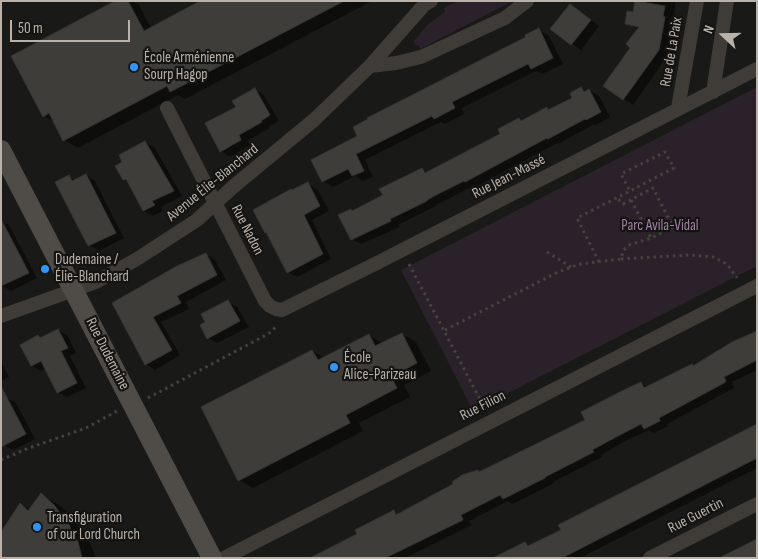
<!DOCTYPE html>
<html>
<head>
<meta charset="utf-8">
<style>
	body { margin:0 }
	#map { position:relative; width:758px; height:559px; overflow:hidden; background:#191917; font-family:"Sofia Sans Condensed",sans-serif }
	canvas { display:block }
	.frame { position:absolute; inset:0; border:2px solid #bab2a9; pointer-events:none }
	.north { position:absolute; left:698px; top:10px; width:50px; height:50px; -webkit-text-stroke:4px #141412; paint-order:stroke; rotate:291deg; font-size:14px; font-weight:700; line-height:20px; text-align:center; color:#bab2a9 }
	.north::after { content:''; display:block; margin:auto; width:18px; height:22px; background:#bab2a9; clip-path:polygon(50% 0,100% 100%,50% 72%,0 100%) }
	.scale { position:absolute; left:10px; top:20px; width:120px; height:22px; box-sizing:border-box; border:2px solid #bab2a9; border-top:0; padding-left:6px; font-size:15px; line-height:18px; white-space:nowrap; color:#bab2a9; -webkit-text-stroke:4px #141412; paint-order:stroke }
</style>
</head>
<body>
<div id="map">
<canvas width="758" height="559"></canvas>
<div class="frame"></div>
<div class="north">N</div>
<div class="scale">50 m</div>
</div>
<script>
const ctx = document.querySelector('canvas').getContext('2d');
ctx.lineJoin = 'round';
function paint(path, color) {
  ctx.fillStyle = color;
  ctx.fill(path, 'evenodd');
}
function shape(rows) {
  const path = new Path2D();
  for (const r of rows) {
    path.moveTo(r[0], r[1]);
    for (let i = 2; i < r.length; i += 2) path.lineTo(r[i], r[i + 1]);
  }
  return path;
}
function trace(path, color, width, dash) {
  ctx.strokeStyle = color;
  ctx.lineWidth = width;
  ctx.lineCap = dash ? 'butt' : 'round';
  ctx.setLineDash(dash || []);
  ctx.stroke(path);
}
function label(font, color, halo, rows, align = 'center') {
  ctx.font = font + ' "Sofia Sans Condensed",sans-serif';
  ctx.lineWidth = 4.5;
  ctx.setLineDash([]);
  ctx.textBaseline = 'middle';
  ctx.strokeStyle = halo;
  ctx.fillStyle = color;
  for (const [text, x, y, turn = 0] of rows) {
    ctx.save();
    ctx.translate(x, y);
    ctx.rotate((+turn || 0) * Math.PI / 180);
    ctx.textAlign = isNaN(turn) ? turn : align;
    if (halo) ctx.strokeText(text, 0, 0);
    ctx.fillText(text, 0, 0);
    ctx.restore();
  }
}
paint(shape([
	[458,1,513,1,420,49,419,46,415,45,414,41,427,25,445,12,444,8],
	[757,87,757,266,473,411,401,270]
]), '#2a212a');
paint(shape([
	[118,1,132,1,139,5,151,28,242,1,372,1,185,99,178,95,78,148,64,140,54,122,44,116],
	[643,1,676,1,668,55,633,105,604,85,632,48,638,29,626,23],
	[579,11,599,26,581,50,552,29],
	[539,30,549,36,563,64,542,74,536,71,462,108,464,114,445,124,441,122,365,160,373,177,363,181,355,176,333,187,323,181,359,136],
	[581,88,587,92,589,90,599,96,610,117,596,125,594,124,558,144,557,143,475,187,473,186,446,200,435,205,436,206,398,225,400,227,361,244,351,239,351,210,353,211,384,196,422,169,428,173,502,134,519,119,523,121,547,109,550,111,574,98],
	[255,89,264,95,279,121,269,126,270,128,247,141,250,145,230,157,221,151],
	[145,142,155,148,182,196,161,207,163,211,153,216,144,211,130,183,124,180,124,163],
	[86,175,95,181,124,238,99,251,89,245,57,183,69,177,75,180],
	[308,184,317,189,329,211,312,220,331,259,297,277,288,272,269,233,293,191],
	[1,221,9,225,37,278,11,291,1,285],
	[206,254,215,260,226,280,186,302,189,309,161,322,180,355,155,370,146,364,114,304],
	[228,302,237,307,249,327,217,343,208,338],
	[58,330,68,336,76,353,70,356,86,388,67,397,58,392,46,368,41,371,32,366,38,337,42,339],
	[757,332,757,370,732,382,734,388,667,424,668,426,654,433,649,430,625,441,601,455,602,457,553,482,554,483,513,504,508,501,469,521,472,525,405,558,312,558,358,534,394,512,399,515,478,471,480,472,587,420,641,383,648,387,694,366],
	[402,334,416,342,431,371,404,385,410,397,359,423,363,431,253,488,239,480,312,351,324,358,369,335,383,344],
	[1,361,9,377,1,381],
	[6,397,16,403,35,439,13,450,4,445],
	[757,425,757,468,580,558,497,558,525,543,531,546,562,530],
	[41,495,59,505,72,516,90,543,96,558,1,558,21,505,30,510]
]), '#0007');
const building = shape([
	[115,1,128,1,144,31,200,1,344,1,170,92,167,86,63,141,49,113,43,117,11,56,115,1],
	[635,1,665,6,663,16,665,17,659,50,623,100,603,86,630,48,626,44,639,27,625,24,627,11,633,12,635,1],
	[570,4,591,20,571,45,550,29,570,4],
	[539,28,553,58,531,69,528,64,452,102,455,108,434,119,432,116,356,154,364,171,352,176,348,169,322,182,311,160,357,136,353,127,368,119,367,118,526,37,525,35,539,28],
	[581,87,584,92,589,89,601,112,586,120,585,119,548,139,547,138,465,182,464,181,436,195,427,200,427,201,390,219,391,221,351,240,338,215,351,209,352,211,383,195,379,189,422,168,425,173,500,134,498,129,519,118,521,121,547,107,548,110,572,98,570,93,581,87],
	[255,88,270,115,261,121,262,122,239,135,241,140,220,152,205,123,236,107,232,101,255,88],
	[145,141,174,191,152,201,155,205,143,211,126,179,123,180,115,166,122,162,119,155,145,141],
	[86,174,116,233,88,246,55,182,69,175,72,181,86,174],
	[308,182,320,206,304,215,323,254,287,273,266,232,265,233,253,210,291,189,292,190,308,182],
	[1,219,29,273,1,286,1,219],
	[206,253,217,275,177,296,181,303,153,317,172,350,145,365,112,303,177,266,206,253],
	[228,300,240,321,207,339,200,325,205,322,201,314,228,300],
	[58,329,68,348,61,351,77,383,57,393,41,361,31,366,20,345,38,335,40,338,58,329],
	[757,331,757,360,724,377,726,381,724,383,659,418,660,421,644,429,641,424,616,437,592,450,594,452,545,477,545,478,503,499,500,495,461,515,463,520,385,558,310,558,357,534,355,530,394,510,396,515,453,484,452,482,462,475,478,470,479,472,585,420,581,412,622,391,641,382,644,388,692,364,693,366,732,342,757,331],
	[402,333,417,363,391,377,397,388,346,415,350,423,238,481,201,407,312,350,318,360,369,334,375,346,402,333],
	[1,386,26,434,1,447,1,386],
	[757,424,757,458,562,558,493,558,525,542,528,546,561,530,558,525,757,424],
	[41,493,54,505,68,523,78,542,82,558,1,558,1,532,20,503,28,511,41,493],
	[757,539,757,558,719,558,757,539]
]);
paint(building, '#3e3d39');
trace(building, '#353531', 1);
trace(shape([
	[631,200,651,238],
	[547,252,571,267],
	[621,259,689,255,713,257,727,264,737,278],
	[599,262,577,218,630,191,674,168,665,152,621,174,630,191],
	[409,264,484,407],
	[445,330,558,272,580,264,621,259,623,251,629,245,651,238,673,227,653,188,623,204,617,198],
	[148,398,268,334,276,327],
	[1,460,26,449,86,428,117,411]
]), '#46423e', 3, [2.5, 4]);
trace(shape([
	[370,66,396,63,421,57,505,18,527,1],
	[713,92,727,1],
	[167,108,265,301,270,306,276,309,282,310,375,264,757,69],
	[678,108,697,1],
	[1,316,96,282,137,259,197,220,234,186,314,120,370,66,424,5,431,1],
	[224,558,757,286],
	[650,558,757,504]
]), '#3f3c38', 14);
trace(shape([
	[1,150,212,558]
]), '#4f4b46', 20);
for (const [x, y, r, color] of [
	[134,67,5,"#2e95fa"],
	[45,269,5,"#2e95fa"],
	[334,367,5,"#2e95fa"],
	[37,527,5,"#2e95fa"]
]) {
  const dot = new Path2D();
  dot.arc(x, y, r, 0, 2 * Math.PI);
  ctx.fillStyle = color;
  ctx.fill(dot);
  trace(dot, '#141412', 2);
}
label('15px', '#bab2a9', '#141412', [
	["Rue de La Paix",672,52,-80],
	["Rue Jean-Massé",509,177,-27],
	["Avenue Élie-Blanchard",213,183,-39],
	["Rue Nadon",247,230,63],
	["Rue Dudemaine",107,354,63],
	["Rue Filion",483,406,-27],
	["Rue Guertin",696,516,-27]
]);
label('15px', '#bab2a9', '#141412', [
	["École Arménienne",144,58],
	["Sourp Hagop",144,75],
	["Dudemaine /",55,260],
	["Élie-Blanchard",55,277],
	["École",344,358],
	["Alice-Parizeau",344,375],
	["Transfiguration",47,518],
	["of our Lord Church",47,535]
], 'left');
label('15px', '#a17fa6', '#141412', [
	["Parc Avila-Vidal",660,226]
]);
</script>
</body>
</html>
